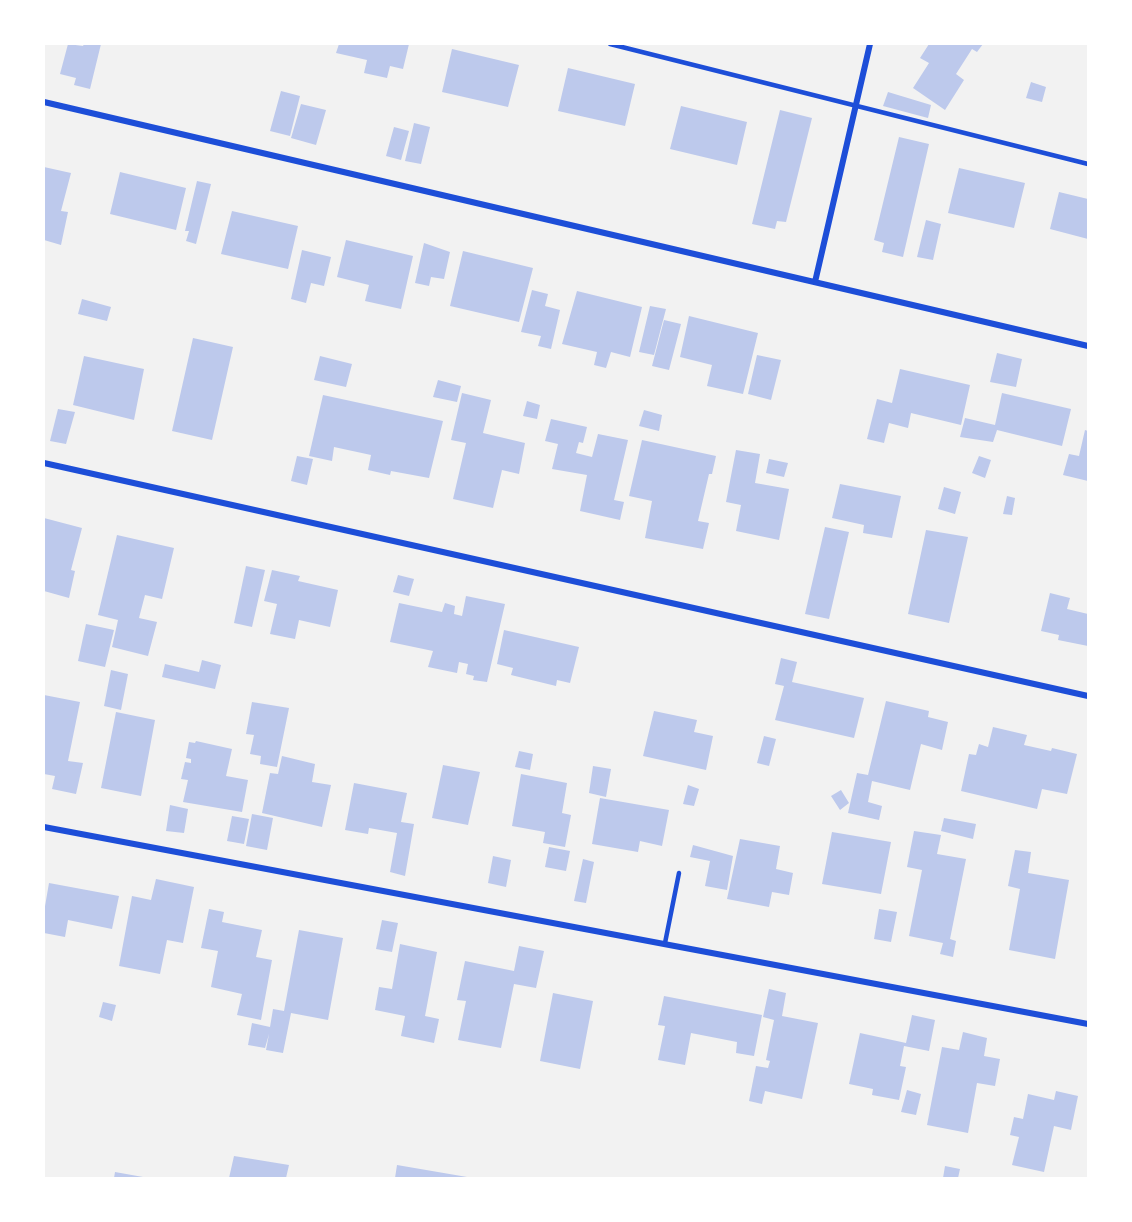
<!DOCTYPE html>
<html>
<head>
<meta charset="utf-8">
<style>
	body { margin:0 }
	#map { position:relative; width:1132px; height:1222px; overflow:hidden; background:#f2f2f2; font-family:Rubik,sans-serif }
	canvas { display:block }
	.frame { position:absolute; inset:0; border:45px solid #fff; pointer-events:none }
</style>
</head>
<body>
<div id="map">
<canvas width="1132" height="1222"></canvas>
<div class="frame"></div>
</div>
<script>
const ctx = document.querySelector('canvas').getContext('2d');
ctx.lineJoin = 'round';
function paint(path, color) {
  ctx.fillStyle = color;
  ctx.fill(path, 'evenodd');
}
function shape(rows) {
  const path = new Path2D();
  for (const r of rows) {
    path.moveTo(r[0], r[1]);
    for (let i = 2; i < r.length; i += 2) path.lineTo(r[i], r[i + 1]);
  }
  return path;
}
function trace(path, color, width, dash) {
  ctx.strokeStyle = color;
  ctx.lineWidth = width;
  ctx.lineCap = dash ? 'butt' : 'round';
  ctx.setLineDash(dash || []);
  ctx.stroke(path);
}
paint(shape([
	[68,44,83,46,84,44,101,44,90,89,74,85,76,78,60,74],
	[339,44,409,44,403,69,390,66,387,78,364,73,367,60,336,53],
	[929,44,983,44,977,52,972,49,956,74,964,80,945,110,913,88,929,63,920,58],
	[452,49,519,65,508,107,442,92],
	[568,68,635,84,625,126,558,111],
	[1031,82,1046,87,1042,102,1026,98],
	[281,91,300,96,290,136,270,131],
	[888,92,931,105,928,118,883,106],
	[301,104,326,110,316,145,291,138],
	[681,106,747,122,737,165,670,149],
	[780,110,812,118,786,222,777,221,775,229,752,224],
	[414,123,430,127,421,164,405,161],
	[394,127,409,131,401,160,386,156],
	[899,137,929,144,903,257,882,252,884,243,874,240],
	[44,167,71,173,61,211,68,212,61,245,44,240],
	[959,168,1025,183,1014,228,948,213],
	[120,172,186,188,176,230,110,214],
	[197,181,211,184,196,244,186,241,189,231,185,231],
	[1059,192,1088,199,1088,239,1050,229],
	[232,211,298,226,288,269,221,254],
	[926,220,941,224,933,260,917,257],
	[346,240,413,256,401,309,365,301,369,285,337,277],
	[424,243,450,252,444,279,431,277,429,286,415,283],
	[302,250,331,257,324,286,311,283,306,303,291,299],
	[463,251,533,268,519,322,450,306],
	[532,290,548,294,545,306,560,310,551,349,538,346,541,336,521,332],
	[577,291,642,307,630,357,611,352,606,368,594,365,597,352,562,344],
	[82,299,111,307,107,321,78,314],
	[650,306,666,309,654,355,639,352],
	[689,316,758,333,743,394,707,386,712,365,680,357],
	[664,320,681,324,669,370,652,366],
	[193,338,233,347,212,440,172,431],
	[997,353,1022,359,1016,387,990,382],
	[757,355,781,360,771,400,748,394],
	[84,356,144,369,134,420,73,405],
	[320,356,352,364,346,387,314,380],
	[900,369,970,385,961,425,911,413,908,428,889,423,884,443,867,439,877,399,892,403],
	[438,380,461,386,457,402,433,397],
	[462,393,491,400,483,433,525,443,519,474,502,470,493,508,453,499,466,443,451,440],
	[1002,393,1071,409,1062,446,997,430,993,442,960,437,965,418,995,425],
	[323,395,443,421,429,478,391,471,390,475,368,470,371,455,334,447,332,461,309,456],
	[527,401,540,405,537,419,523,416],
	[58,409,75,412,66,444,50,441],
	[644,410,662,415,659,431,639,426],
	[551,419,587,427,583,443,579,442,576,453,592,457,598,434,628,440,614,500,624,502,620,520,580,511,587,475,552,469,558,444,545,441],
	[1085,430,1088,431,1088,481,1063,475,1069,454,1079,456],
	[642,440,716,456,712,474,709,474,698,521,709,523,703,549,645,538,652,501,629,496],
	[736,450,760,454,755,483,789,489,779,540,736,531,741,505,726,502],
	[297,456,313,459,307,485,291,481],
	[979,456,991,460,985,478,972,473],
	[769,459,788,463,784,477,766,473],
	[840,484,901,496,892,538,863,533,864,525,832,518],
	[944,487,961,492,955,514,938,509],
	[1007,496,1015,498,1012,515,1003,514],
	[44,518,82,528,71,570,75,571,69,598,44,591],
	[825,527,849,532,829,619,805,614],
	[926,530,968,537,949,623,908,614],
	[117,535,174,548,162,599,145,595,139,618,157,622,148,656,112,647,118,620,98,615],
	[246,566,265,570,252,627,234,623],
	[272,570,300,576,298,581,338,590,330,627,299,620,295,639,270,634,277,604,264,601],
	[398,575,414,579,409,596,393,592],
	[1050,593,1070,598,1067,609,1088,614,1088,646,1058,640,1059,635,1041,631],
	[466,596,505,604,487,682,473,680,474,676,466,674,468,664,459,662,457,673,428,667,433,651,390,642,399,603,442,612,445,603,455,606,454,614,462,616],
	[86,624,114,630,105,667,78,661],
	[504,630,579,647,570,683,557,680,556,686,511,675,513,668,497,664],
	[781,658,797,662,792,682,864,698,854,738,775,720,784,686,775,684],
	[202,660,221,665,215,689,162,677,165,664,199,672],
	[111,670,128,674,121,710,104,706],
	[44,695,80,702,68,761,83,763,76,794,52,789,55,776,44,774],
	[886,701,929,711,928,717,948,722,942,750,921,744,910,790,872,781,868,802,882,806,879,820,848,813,857,773,868,775],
	[252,702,289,708,277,767,260,764,261,756,250,754,254,735,246,734],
	[654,711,697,720,694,732,713,736,706,770,643,756],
	[116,712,155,720,141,796,101,788],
	[993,727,1027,735,1024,745,1051,751,1052,748,1077,754,1067,794,1042,789,1037,809,961,791,969,754,976,755,979,744,988,747],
	[764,736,776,739,769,766,757,763],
	[196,741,232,749,226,776,248,780,242,812,183,802,188,780,181,779,185,762,191,763,191,759,186,758,189,742,195,743],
	[519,751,533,754,530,770,515,767],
	[282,756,315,764,312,782,331,785,322,827,262,813,270,773,278,774],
	[443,765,480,772,468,825,432,818],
	[593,766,611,769,606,797,589,793],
	[521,774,567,783,562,813,571,815,565,847,543,843,545,832,512,826],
	[354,783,407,793,401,822,414,824,405,876,390,872,397,833,369,828,368,834,345,830],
	[688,785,699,789,694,806,683,804],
	[841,790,849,803,840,810,831,796],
	[600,798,669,810,662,846,640,841,638,852,592,844],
	[170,805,188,809,184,833,166,831],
	[252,814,273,818,267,850,246,846],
	[232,816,249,819,244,844,227,841],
	[944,818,976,824,973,839,941,831],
	[914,831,941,835,937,854,966,859,950,939,956,941,953,957,940,954,943,943,909,936,922,870,907,867],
	[832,832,891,842,881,894,822,884],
	[740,839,780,846,776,869,793,873,789,895,772,892,769,907,727,899],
	[693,845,733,856,727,890,705,886,710,861,690,857],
	[549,847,570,851,566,871,545,867],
	[1015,850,1031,852,1028,873,1069,880,1055,959,1009,950,1020,889,1008,886],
	[493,856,511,860,506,887,488,883],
	[583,859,594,862,586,903,574,901],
	[156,879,194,887,183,943,167,940,160,974,119,966,132,896,151,900],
	[49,883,119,896,112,929,68,920,65,937,44,933,44,912],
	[209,909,224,912,222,922,262,930,256,957,272,960,261,1020,237,1015,242,994,211,987,218,951,201,948],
	[879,909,897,912,891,942,874,939],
	[382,920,398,923,392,952,376,949],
	[299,930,343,938,328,1020,291,1013,283,1053,266,1050,269,1034,265,1048,248,1045,252,1023,270,1027,273,1009,284,1011],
	[400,944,437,952,425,1016,439,1019,434,1043,401,1036,405,1016,375,1010,379,987,392,989],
	[519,946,544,951,536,988,514,984,501,1048,458,1040,466,1001,457,1000,465,961,514,971],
	[769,989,786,993,782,1016,818,1023,802,1099,765,1091,762,1104,749,1101,756,1066,768,1068,770,1061,766,1060,774,1020,763,1017],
	[553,993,593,1001,580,1069,540,1061],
	[664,996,762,1015,754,1056,736,1053,737,1042,691,1033,685,1065,658,1060,665,1026,658,1025],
	[103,1002,116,1005,112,1021,99,1017],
	[912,1015,935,1020,929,1051,904,1046,900,1066,906,1067,899,1100,872,1095,873,1089,849,1084,860,1033,906,1043],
	[963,1032,987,1038,984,1056,1000,1059,995,1086,977,1083,968,1133,927,1125,942,1047,959,1050],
	[907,1090,921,1094,916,1115,901,1112],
	[1056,1091,1078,1096,1071,1130,1054,1126,1044,1172,1012,1165,1019,1137,1010,1135,1014,1117,1023,1119,1028,1094,1054,1100],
	[234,1156,289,1165,286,1178,229,1178],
	[397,1165,467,1177,467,1178,395,1178],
	[945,1166,960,1169,958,1178,943,1178],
	[115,1172,143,1177,143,1178,114,1178]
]), '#bdc9ec');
trace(shape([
	[610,44,1088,164],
	[665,943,679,873]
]), '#1d4ed8', 4.5);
trace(shape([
	[44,102,1088,346],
	[815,282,870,44],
	[44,463,1088,696],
	[44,827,1088,1024]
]), '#1d4ed8', 6);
</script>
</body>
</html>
